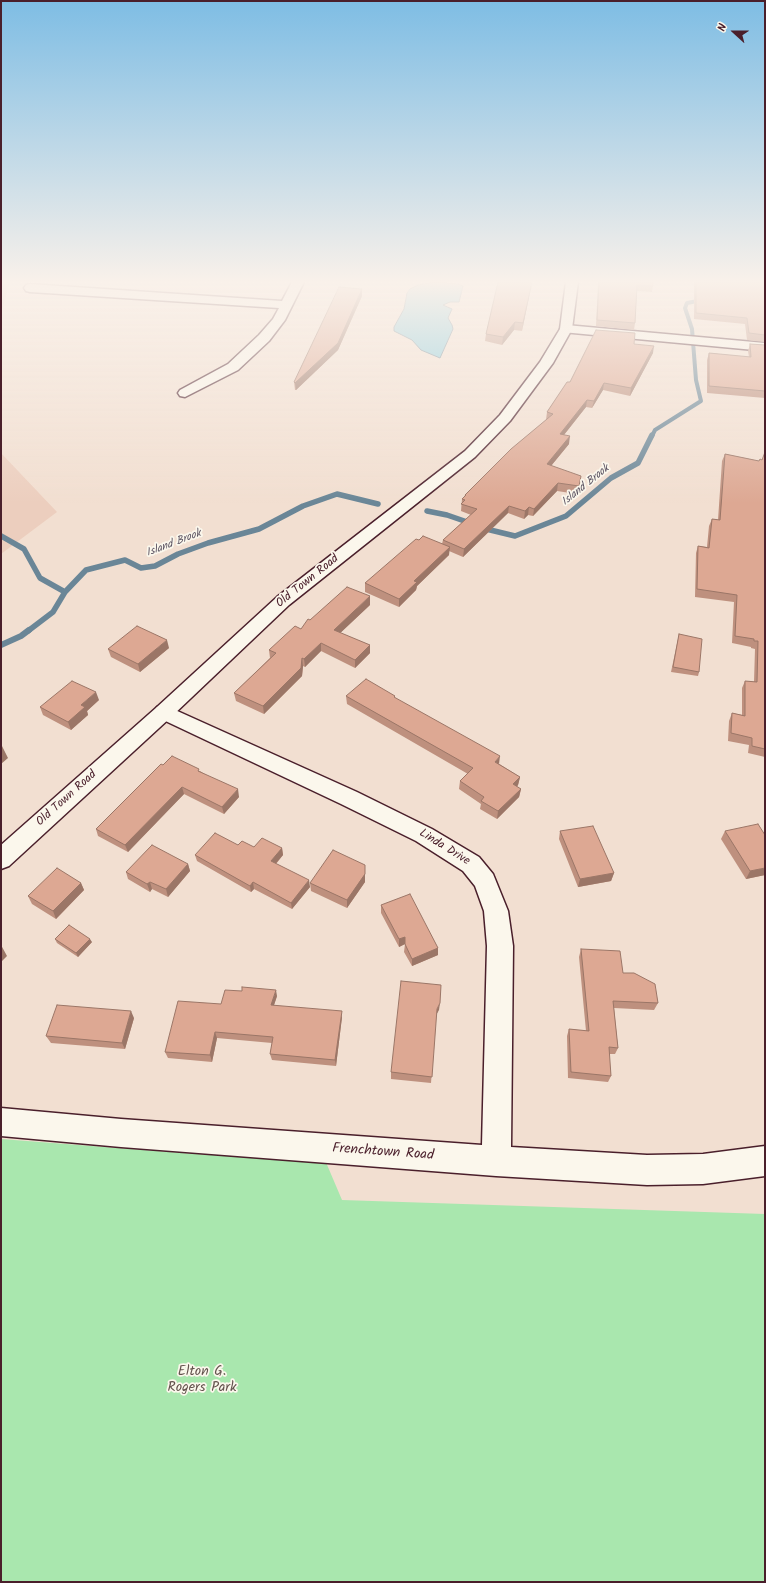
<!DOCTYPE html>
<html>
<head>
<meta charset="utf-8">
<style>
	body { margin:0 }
	#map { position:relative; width:766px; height:1583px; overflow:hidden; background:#f2dfd1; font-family:Kalam,sans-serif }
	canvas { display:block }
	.frame { position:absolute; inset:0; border:2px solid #4a1f2b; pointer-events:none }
	.north { position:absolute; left:714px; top:12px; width:40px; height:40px; -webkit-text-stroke:3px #fbf7ec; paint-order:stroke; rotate:291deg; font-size:11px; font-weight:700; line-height:16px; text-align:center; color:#4a1f2b }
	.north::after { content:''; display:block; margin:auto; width:14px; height:18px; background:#4a1f2b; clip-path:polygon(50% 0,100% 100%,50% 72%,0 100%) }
</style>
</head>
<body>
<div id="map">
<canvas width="766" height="1583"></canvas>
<div class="frame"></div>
<div class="north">N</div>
</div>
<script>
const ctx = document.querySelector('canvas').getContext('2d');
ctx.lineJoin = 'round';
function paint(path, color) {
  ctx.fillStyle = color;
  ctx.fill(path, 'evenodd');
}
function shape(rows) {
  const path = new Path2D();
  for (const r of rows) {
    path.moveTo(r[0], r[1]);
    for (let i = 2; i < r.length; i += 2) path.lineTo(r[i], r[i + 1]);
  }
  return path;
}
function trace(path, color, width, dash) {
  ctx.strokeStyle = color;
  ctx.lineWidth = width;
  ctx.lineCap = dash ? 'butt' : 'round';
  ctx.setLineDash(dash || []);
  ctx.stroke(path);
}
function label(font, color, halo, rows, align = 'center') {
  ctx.font = font + ' Kalam,sans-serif';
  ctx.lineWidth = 3.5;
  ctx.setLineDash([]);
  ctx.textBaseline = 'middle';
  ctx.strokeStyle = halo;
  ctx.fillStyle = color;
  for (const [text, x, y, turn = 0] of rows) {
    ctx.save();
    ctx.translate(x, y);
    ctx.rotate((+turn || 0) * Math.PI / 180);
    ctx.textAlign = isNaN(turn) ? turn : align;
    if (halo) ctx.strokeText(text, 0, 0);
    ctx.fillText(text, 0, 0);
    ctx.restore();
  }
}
paint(shape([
	[1,282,10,282,1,314],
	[1,453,57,512,1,554]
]), '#eccebe');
paint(shape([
	[1,1139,195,1154,325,1160,342,1200,765,1214,765,1582,1,1582]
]), '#a9e7ae');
const water = shape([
	[435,282,458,284,463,286,459,302,450,302,443,305,452,309,448,318,452,325,453,329,440,358,421,350,412,340,394,331,394,327,404,309,407,293,410,289,418,285,435,282]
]);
paint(water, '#7fcadf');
trace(water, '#6a8697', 1);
trace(shape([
	[652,436,655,430,701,401,696,380,692,329,685,308,687,303,702,300]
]), '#6a8697', 4);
trace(shape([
	[427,511,447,515,473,524],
	[482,528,515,536,566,516,611,478,638,463,652,435],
	[1,536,24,549,40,578,65,592],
	[28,631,53,612,65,592,86,570,125,560,141,568,155,566,178,554,208,543,259,529,303,506,337,494,378,504]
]), '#6a8697', 5.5);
trace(shape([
	[1,645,21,636,29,630]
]), '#6a8697', 6);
const street = shape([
	[292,282,304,282,285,320,269,341,238,370,185,397,180,396,178,393,180,390,228,364,259,335,273,319,279,308,30,292,26,291,24,288,26,285,30,284,282,301,292,282],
	[566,325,765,343,765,351,562,332,560,329,562,326,566,325],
	[164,705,357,792,432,829,479,857,493,874,508,911,513,946,511,1147,647,1155,703,1154,765,1146,765,1176,703,1184,647,1185,496,1176,121,1147,1,1136,1,1108,121,1119,482,1145,487,946,484,911,475,886,463,871,416,841,341,804,157,717,154,712,157,707,164,705]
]);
const secondary = shape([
	[566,282,578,282,572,329,553,363,510,421,475,457,289,605,171,717,9,866,1,869,1,845,157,707,277,597,465,451,500,415,540,362,560,329,566,282]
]);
trace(street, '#4a1f2b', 3);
trace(secondary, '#4a1f2b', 3);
paint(street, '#fbf7ec');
paint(secondary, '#fbf7ec');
paint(shape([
	[498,282,532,282,522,331,514,330,502,345,485,341,486,334],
	[598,282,653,282,653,286,652,292,637,291,635,323,634,330,596,326],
	[694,282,765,282,765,342,747,340,745,324,694,319],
	[362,289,362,296,338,350,296,390,295,390,294,382],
	[634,344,653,353,630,396,603,390,592,408,586,407,564,435,569,444,551,466,580,483,577,494,557,491,533,516,528,515,524,519,508,513,463,557,449,551,449,555,417,586,416,590,399,607,365,592,365,583,419,540,442,544,443,540,471,515,461,511,462,499,464,497,465,495,546,420,547,412,570,382],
	[750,344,765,345,765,398,707,393,707,360,709,353,749,357,748,351],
	[765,452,765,757,748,753,749,745,728,741,729,721,732,713,742,715,742,688,745,681,754,682,755,649,751,648,751,647,732,643,734,602,695,597,696,553,698,546,707,547,709,526,712,519,718,520,722,461,725,454,759,461,762,460],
	[370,605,340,633,370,645,370,653,355,668,321,651,305,667,303,666,302,676,264,714,236,701,234,693,270,658,269,650,301,629,310,620],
	[679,634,699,672,698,676,671,672],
	[169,648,140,672,111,657,108,649],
	[346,696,395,698,520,777,518,785,517,787,521,789,519,797,497,819,480,809,481,804,459,789,460,781,468,774,347,704],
	[99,700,87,711,88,715,71,730,43,715,40,707],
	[163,765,200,771,239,797,224,814,184,794,128,852,98,836,96,829],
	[560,831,614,873,611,881,578,887,559,839],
	[725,831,765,875,746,879,721,839],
	[254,847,282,848,283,855,276,864,310,887,292,909,254,889,251,892,197,861,195,855],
	[188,864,190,871,168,897,152,889,150,892,128,879,126,872],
	[365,882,347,908,311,891,310,883],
	[81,883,84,890,56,919,32,904,28,896],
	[381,905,438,948,438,955,412,966,404,952,405,944,399,947,381,913],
	[55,939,92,942,78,957,57,943],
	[581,949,623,973,658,1003,654,1010,614,1008,618,1048,615,1054,609,1054,611,1076,608,1082,568,1078,567,1036,569,1029,586,1031,579,957],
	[277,996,274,1005,342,1017,336,1066,272,1060,270,1054,272,1043,217,1038,212,1062,168,1058,165,1052,221,1004],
	[439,1010,436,1015,431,1083,391,1079,391,1072],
	[134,1018,125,1049,51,1043,46,1036]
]), '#be907e');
paint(shape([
	[532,282,522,331,523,323],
	[362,289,362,296,338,350,296,390,295,383],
	[515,322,514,330,502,345,503,337],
	[654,346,653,353,630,396,631,388],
	[604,383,603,390,592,408,594,401],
	[587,400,586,407,559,441,560,434],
	[570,436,569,444,546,472,547,464],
	[558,483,557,491,533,516,534,509],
	[509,506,508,513,463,557,464,549],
	[529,507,528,515,524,519,525,511],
	[450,547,449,555,417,586,416,590,399,607,399,599,414,581],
	[370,596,370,605,335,638,334,630],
	[167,640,169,648,140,672,138,664],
	[321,643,321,651,305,667,304,659],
	[370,645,370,653,355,668,355,660],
	[302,658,303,666,302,676,264,714,263,706],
	[96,692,99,700,87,711,88,715,71,730,68,722,81,705],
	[2,746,8,758,1,764,1,747],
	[500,756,499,764,495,762],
	[520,777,518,785,511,792,513,784],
	[182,787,184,794,128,852,125,845],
	[238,789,239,797,224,814,222,807],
	[521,789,519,797,497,819,498,811],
	[282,848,283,855,272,868,271,861],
	[188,864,190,871,168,897,166,889],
	[365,865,365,882,347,908,347,900],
	[765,868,765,875,746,879,750,871],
	[614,873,611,881,578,887,580,879],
	[309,880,310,887,292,909,291,903],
	[150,882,152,889,150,892,147,884],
	[253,882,254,889,251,892,250,886],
	[81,883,84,890,56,919,53,911],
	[405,937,405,944,399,947,399,939],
	[90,939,92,942,78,957,76,953],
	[1,945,7,956,1,962],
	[438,948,438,955,412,966,412,959],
	[276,990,277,996,272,1011,271,1005],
	[440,1003,439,1010,436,1015,437,1009],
	[131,1011,134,1018,125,1049,122,1043],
	[342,1011,342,1017,336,1066,335,1060],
	[215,1032,217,1038,212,1062,210,1055]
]), '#9b7667');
const building = shape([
	[498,282,532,282,523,323,515,322,503,337,486,334,498,282],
	[599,282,653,282,653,286,637,285,635,323,597,320,599,282],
	[696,282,765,282,765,335,749,333,747,318,696,313,696,282],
	[339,287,362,289,338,343,295,383,294,382,339,287],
	[596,330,635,333,634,344,654,346,631,388,604,383,594,401,587,400,560,434,570,436,547,464,581,476,579,486,558,483,534,509,529,507,525,511,509,506,464,549,443,540,477,509,461,504,465,500,462,499,466,495,465,495,511,449,553,414,547,412,567,382,570,382,596,330],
	[750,344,765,345,765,391,709,386,709,353,751,357,750,344],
	[765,452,765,749,752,746,752,738,731,733,732,713,745,716,745,681,757,682,758,641,754,641,754,639,735,636,737,595,697,589,698,546,709,548,712,519,720,520,725,454,759,461,760,459,762,460,765,452],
	[423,536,450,547,414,581,417,582,399,599,365,583,416,539,419,540,423,536],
	[347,587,370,596,334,630,370,645,355,660,321,643,304,659,302,658,301,668,263,706,234,693,276,653,269,650,295,626,301,629,308,619,310,620,347,587],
	[137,626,167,640,138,664,108,649,137,626],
	[679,634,702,639,699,672,673,667,679,634],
	[366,679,395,696,394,697,500,756,495,762,520,777,513,784,521,789,498,811,481,801,484,797,460,781,473,768,346,696,366,679],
	[72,681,96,692,81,705,85,707,68,722,40,707,72,681],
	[172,756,199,769,198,771,238,789,222,807,182,787,125,845,96,829,161,764,163,765,172,756],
	[758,824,765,835,765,868,750,871,725,831,758,824],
	[593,826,614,873,580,879,560,831,593,826],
	[215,833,238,845,242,841,254,847,262,838,282,848,271,861,309,880,291,903,253,882,250,886,195,855,215,833],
	[152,845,188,864,166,889,150,882,147,884,126,872,152,845],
	[333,850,365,865,365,874,347,900,310,883,333,850],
	[57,868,81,883,53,911,28,896,57,868],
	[410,894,438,948,412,959,405,944,405,937,399,939,381,905,410,894],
	[69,925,90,939,76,953,55,939,69,925],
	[581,949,620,951,623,973,634,973,655,984,658,1003,613,1001,618,1048,609,1047,611,1076,571,1072,569,1029,589,1031,581,949],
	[401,981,441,985,440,1003,437,1009,432,1077,391,1072,401,981],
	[242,987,276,990,271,1005,342,1011,335,1060,270,1054,273,1037,215,1032,210,1055,165,1052,178,1001,221,1004,225,990,242,991,242,987],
	[57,1005,131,1011,122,1043,46,1036,57,1005]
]);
paint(building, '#dda893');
trace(building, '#9b7667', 1);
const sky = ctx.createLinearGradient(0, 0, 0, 503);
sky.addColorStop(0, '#7ebde4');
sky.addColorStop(0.56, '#f9f1ea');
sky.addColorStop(1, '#f9f1ea00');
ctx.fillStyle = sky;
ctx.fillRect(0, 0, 766, 503);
label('italic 11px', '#5a5261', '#fbf7ec', [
	["Island Brook",586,486,-39],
	["Island Brook",174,544,-21]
]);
label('12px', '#4a1f2b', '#fbf7ec', [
	["Old Town Road",308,582,-39],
	["Old Town Road",67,799,-42],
	["Linda Drive",444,848,32]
]);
label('14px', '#4a1f2b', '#fbf7ec', [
	["Frenchtown Road",383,1153,4]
]);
label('14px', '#62514c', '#fbf7ec', [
	["Elton G.",202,1373],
	["Rogers Park",202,1389]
]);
</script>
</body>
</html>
